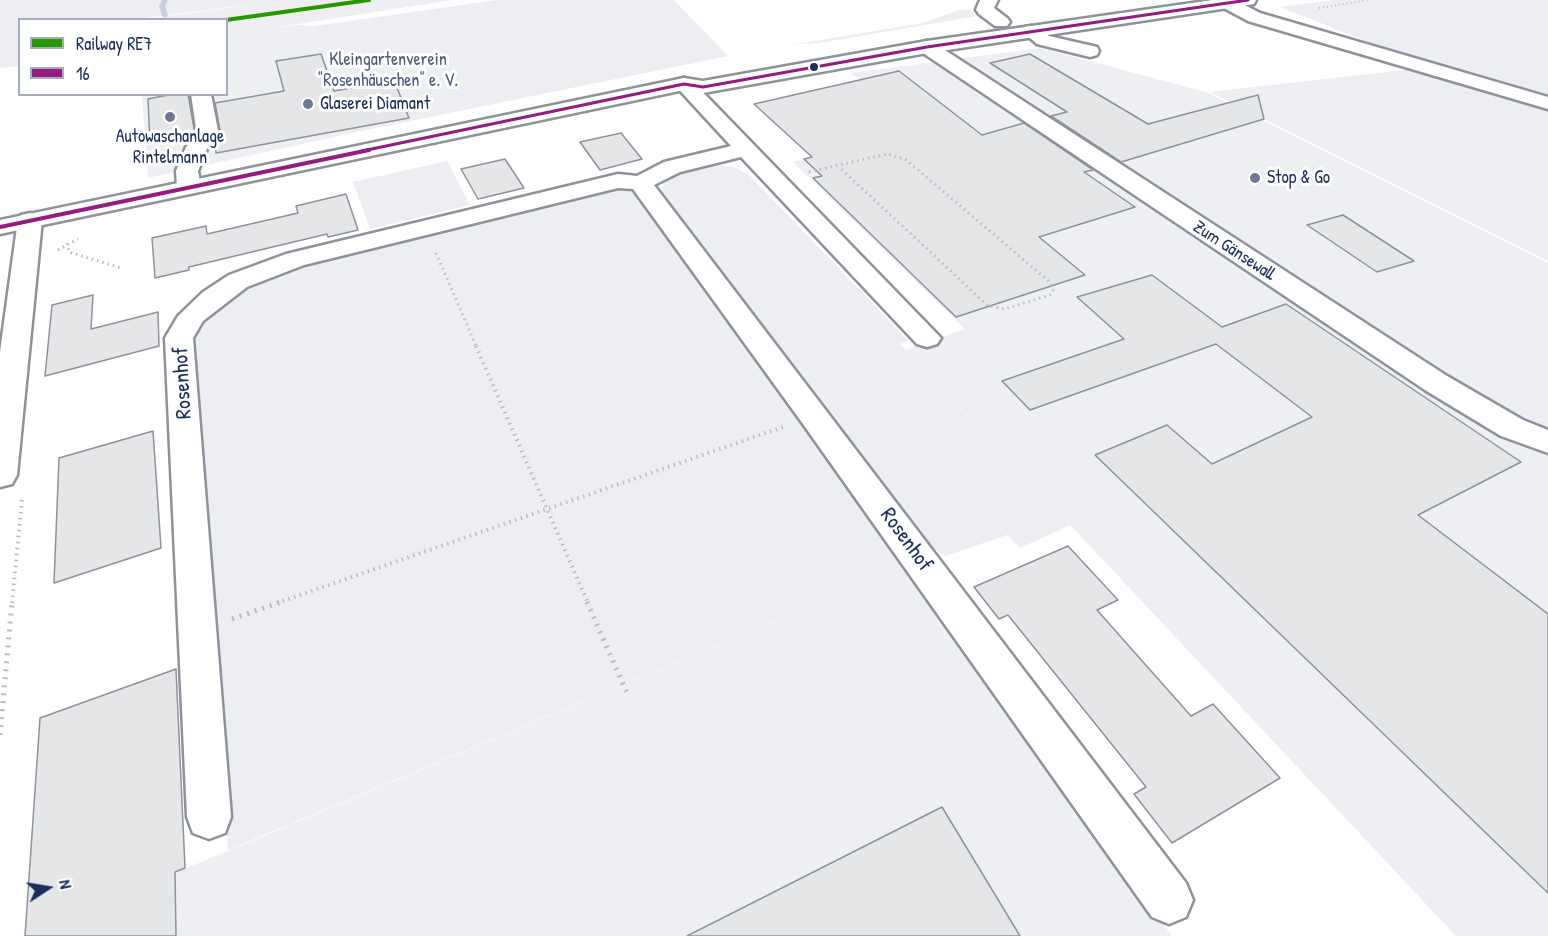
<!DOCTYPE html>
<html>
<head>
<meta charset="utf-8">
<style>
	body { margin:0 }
	#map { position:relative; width:1548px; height:936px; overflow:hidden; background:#fff; font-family:"Patrick Hand",sans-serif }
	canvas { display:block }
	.legend { position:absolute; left:18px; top:18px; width:210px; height:78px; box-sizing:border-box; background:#fff; border:2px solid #a4acbf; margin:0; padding:8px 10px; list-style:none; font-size:18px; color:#1b2f5e }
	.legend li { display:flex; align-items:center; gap:12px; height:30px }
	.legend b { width:30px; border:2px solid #a4acbf }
	.north { position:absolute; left:18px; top:858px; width:60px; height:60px; -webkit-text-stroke:4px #fff; paint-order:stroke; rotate:78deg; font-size:16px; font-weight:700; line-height:24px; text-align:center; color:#1b2f5e }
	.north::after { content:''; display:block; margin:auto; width:21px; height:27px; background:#1b2f5e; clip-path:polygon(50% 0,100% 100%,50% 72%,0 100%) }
</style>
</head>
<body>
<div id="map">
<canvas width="1548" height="936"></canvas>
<ul class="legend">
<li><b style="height:8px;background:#269900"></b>Railway RE7</li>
<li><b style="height:8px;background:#951b81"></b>16</li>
</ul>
<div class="north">N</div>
</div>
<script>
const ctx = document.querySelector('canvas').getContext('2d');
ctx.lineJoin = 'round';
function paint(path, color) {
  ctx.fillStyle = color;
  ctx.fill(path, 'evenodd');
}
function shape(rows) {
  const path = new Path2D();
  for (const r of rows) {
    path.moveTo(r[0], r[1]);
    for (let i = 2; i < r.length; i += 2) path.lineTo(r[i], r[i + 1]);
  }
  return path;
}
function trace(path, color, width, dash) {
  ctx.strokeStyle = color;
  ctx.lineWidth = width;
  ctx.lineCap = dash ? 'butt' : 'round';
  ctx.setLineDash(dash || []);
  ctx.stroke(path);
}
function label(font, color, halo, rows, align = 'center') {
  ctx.font = font + ' "Patrick Hand",sans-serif';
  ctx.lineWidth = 6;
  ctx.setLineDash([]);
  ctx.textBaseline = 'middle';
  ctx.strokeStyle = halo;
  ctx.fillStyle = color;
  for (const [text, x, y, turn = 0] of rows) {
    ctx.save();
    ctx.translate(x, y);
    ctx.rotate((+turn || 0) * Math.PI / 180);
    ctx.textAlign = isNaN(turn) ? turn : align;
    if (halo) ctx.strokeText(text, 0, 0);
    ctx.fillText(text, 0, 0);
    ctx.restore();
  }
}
paint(shape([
	[285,0,452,0,227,35,226,20,137,20],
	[315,26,352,133,148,178,142,95,226,94,227,39],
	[19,35,19,66,0,68,0,37],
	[1040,48,1206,92,1548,263,1548,936,1456,936,906,350,965,329,793,162,922,128,851,73],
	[906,566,1172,936,25,936]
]), '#edeff3');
paint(shape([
	[0,0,285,0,137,19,20,20,19,35,0,37],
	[497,0,674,0,728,56,352,133,315,26,227,39,227,35,294,25,315,26],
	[1334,0,1548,0,1548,261,1210,92,1432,67,1280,7],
	[969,9,977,16,825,42,791,45,923,23,959,10],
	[447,161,470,205,370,229,353,182],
	[716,165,734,167,748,174,908,340,900,344,1070,525,1020,548,1007,535,946,556,933,549,771,342,661,194,663,185,671,176,684,170],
	[619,187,636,194,906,566,228,850,189,360,193,342,203,325,215,310,233,296,279,271]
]), '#edeef2');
paint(shape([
	[162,0,168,0,165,6,168,16,165,18,162,16,159,6,162,0]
]), '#cbcfda');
const building = shape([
	[321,54,334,91,394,80,409,118,216,153,215,143,221,136,215,103,284,91,276,61,321,54],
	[1030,54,1148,124,1258,95,1264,119,1121,162,1051,116,1067,112,990,63,1030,54],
	[899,71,982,135,1024,123,1093,170,1084,172,1135,207,1039,237,1085,275,956,317,813,178,822,176,804,159,812,157,754,104,899,71],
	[173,94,188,94,195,134,150,144,148,99,173,94],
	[621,133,642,159,600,170,580,142,621,133],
	[505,159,524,188,478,199,461,169,505,159],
	[346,194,358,230,328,237,327,234,189,267,189,270,155,278,152,238,206,226,207,234,298,213,296,206,346,194],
	[1343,215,1414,261,1377,272,1307,225,1343,215],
	[1152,275,1222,327,1286,304,1521,462,1418,515,1548,614,1548,893,1095,455,1167,425,1212,464,1312,417,1216,344,1030,410,1002,381,1124,339,1077,297,1152,275],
	[93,295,91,329,158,312,159,346,45,376,52,305,93,295],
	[153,431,161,548,54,583,59,458,153,431],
	[1068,546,1118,600,1097,610,1191,716,1213,704,1280,778,1172,843,1134,794,1146,787,1008,615,999,619,974,587,1068,546],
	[176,669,185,868,175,872,176,936,25,936,40,718,176,669],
	[942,807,1020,936,687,936,942,807]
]);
paint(building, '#e5e6e8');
trace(building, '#8e929a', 1.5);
const minor = shape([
	[980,0,998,0,994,8,1007,18,1010,22,1007,26,995,26,979,14,976,10,980,0],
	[1222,0,1235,0,1260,13,1548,97,1548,109,1248,21,1222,7,1219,3,1222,0],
	[1031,26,1049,36,1097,47,1099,51,1097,55,1090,57,1037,44,1022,31,1025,27,1031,26],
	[927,41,934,43,1447,376,1523,420,1548,430,1548,453,1501,436,1425,390,920,51,918,47,920,43,927,41],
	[684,78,691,80,941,338,937,344,927,347,917,344,741,157,680,172,654,185,1186,883,1193,900,1186,917,1169,924,1152,917,803,424,633,189,618,188,304,265,247,287,203,321,193,338,231,817,225,833,209,839,193,833,187,817,165,338,178,316,203,292,229,275,286,254,618,174,637,176,664,162,731,146,674,84,677,80,684,78],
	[191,94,211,94,219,136,207,149,198,171,201,187,197,192,189,194,181,192,177,187,176,171,186,147,197,135,191,94],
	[30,213,39,215,42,220,17,475,12,484,0,487,0,352,18,220,21,215,30,213]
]);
const major = shape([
	[1213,0,1256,0,1254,4,1248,5,927,53,703,93,684,90,0,234,0,220,684,78,703,81,927,41,1213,0]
]);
trace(minor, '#8e929a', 5);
trace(major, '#8e929a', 5);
trace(shape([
	[1319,8,1368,0]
]), '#b9bcc1', 2, [1, 3]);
trace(shape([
	[809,172,887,154,905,159,1051,283,1053,290,1050,295,1005,309,988,306,839,167],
	[67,243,69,252,121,268],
	[58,250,78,239],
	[436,253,477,348]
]), '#b9bcc1', 3, [1.5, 4]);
trace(shape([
	[476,346,588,603],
	[12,603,22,499],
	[277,603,783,427]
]), '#b9bcc1', 4, [1.5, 4.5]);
trace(shape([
	[587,602,627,693],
	[232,619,281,602],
	[0,735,12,602]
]), '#b9bcc1', 5, [2, 6]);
paint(minor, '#fff');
paint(major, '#fff');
trace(shape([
	[362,151,684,84,703,87,927,47,1248,0]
]), '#951b81', 3);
trace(shape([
	[0,227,369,150]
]), '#951b81', 4);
trace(shape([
	[226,20,369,0]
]), '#269900', 4);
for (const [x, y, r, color] of [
	[814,67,5,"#1b2f5e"],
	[308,104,6,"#6b7896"],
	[170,117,6,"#6b7896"],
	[1255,178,6,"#6b7896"]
]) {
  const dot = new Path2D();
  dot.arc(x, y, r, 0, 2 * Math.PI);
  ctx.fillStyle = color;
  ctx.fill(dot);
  trace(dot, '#fff', 2);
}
label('18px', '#4c5c80', '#fff', [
	["Kleingartenverein",388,60],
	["\"Rosenhäuschen\" e. V.",388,81]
]);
label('18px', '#1b2f5e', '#fff', [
	["Glaserei Diamant",320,104],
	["Autowaschanlage",170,137,"center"],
	["Rintelmann",170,158,"center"],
	["Stop & Go",1267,178]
], 'left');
label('18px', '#1b2f5e', '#fff', [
	["Zum Gänsewall",1234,251,33]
]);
label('22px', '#1b2f5e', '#fff', [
	["Rosenhof",183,383,-93],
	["Rosenhof",906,540,54]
]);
</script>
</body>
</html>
